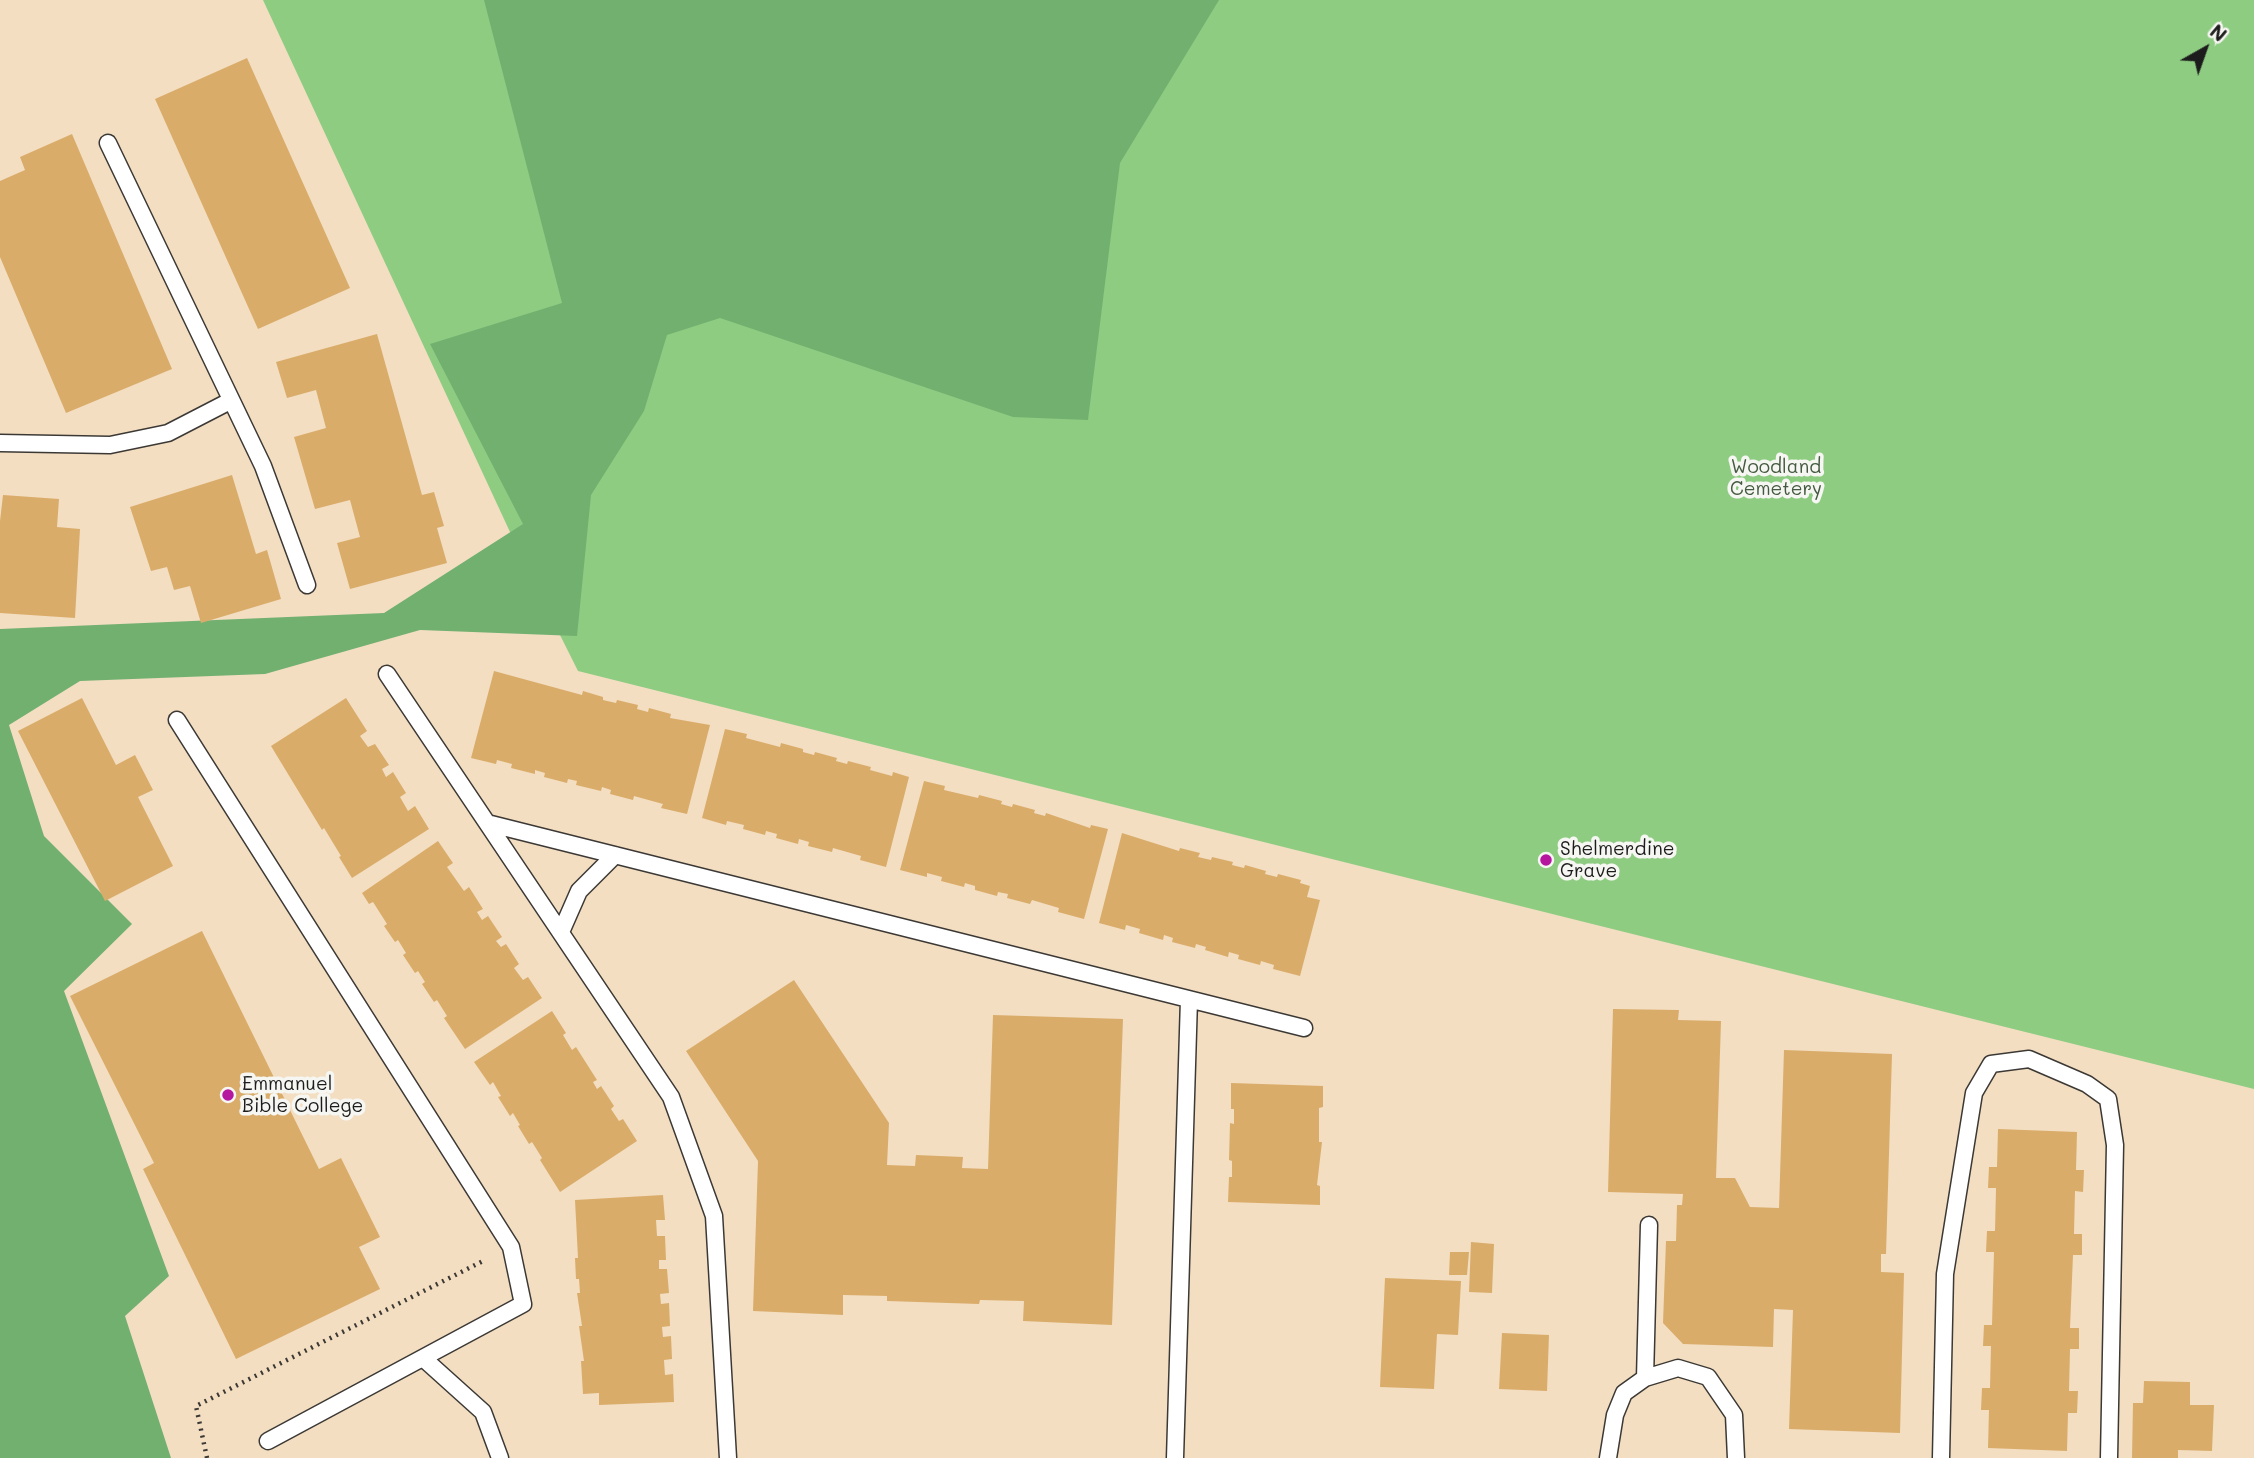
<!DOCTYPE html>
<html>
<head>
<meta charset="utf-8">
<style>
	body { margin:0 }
	#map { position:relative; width:2254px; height:1458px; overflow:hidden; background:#f3dec2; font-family:Mali,sans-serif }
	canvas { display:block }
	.north { position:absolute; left:2170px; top:14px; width:70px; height:70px; -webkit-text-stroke:5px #f6f6f2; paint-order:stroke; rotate:40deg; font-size:19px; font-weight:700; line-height:28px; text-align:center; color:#1c1c1c }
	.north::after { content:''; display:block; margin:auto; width:24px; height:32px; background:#1c1c1c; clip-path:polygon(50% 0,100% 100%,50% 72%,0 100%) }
</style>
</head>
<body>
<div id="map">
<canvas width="2254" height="1458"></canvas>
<div class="north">N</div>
</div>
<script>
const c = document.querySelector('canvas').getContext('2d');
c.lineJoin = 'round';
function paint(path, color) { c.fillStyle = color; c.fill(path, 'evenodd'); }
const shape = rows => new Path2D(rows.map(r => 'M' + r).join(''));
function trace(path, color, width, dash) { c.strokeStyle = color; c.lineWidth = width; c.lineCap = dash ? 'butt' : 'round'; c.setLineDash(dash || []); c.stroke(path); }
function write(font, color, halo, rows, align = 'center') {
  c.font = font + ' Mali,sans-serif'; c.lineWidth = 7; c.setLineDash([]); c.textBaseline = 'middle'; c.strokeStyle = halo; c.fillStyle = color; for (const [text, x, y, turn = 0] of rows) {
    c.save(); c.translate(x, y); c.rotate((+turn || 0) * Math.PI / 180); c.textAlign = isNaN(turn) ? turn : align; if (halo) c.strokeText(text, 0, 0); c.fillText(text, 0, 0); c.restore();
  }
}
paint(shape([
	[263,0,2254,0,2254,1089,578,671,530,575]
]), '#8ecc82');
paint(shape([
	[484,0,1219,0,1120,163,1088,420,1013,417,720,318,667,335,644,411,591,495,577,636,420,630,265,674,80,681,9,725,44,836,132,924,64,991,169,1276,125,1316,171,1458,0,1458,0,629,384,613,523,524,430,344,562,303]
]), '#72b070');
paint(shape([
	[247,58,350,288,258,329,155,99],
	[72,134,172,369,66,413,0,257,0,181,25,170,20,157],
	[377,334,422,495,434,492,444,526,437,528,447,563,350,589,337,543,360,537,350,500,315,509,294,437,326,428,316,390,287,398,276,362],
	[232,475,256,554,267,550,281,599,201,623,190,586,174,590,167,567,151,571,130,507],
	[3,495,59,499,57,527,80,529,75,618,0,613,0,521],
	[494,671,582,695,583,691,603,697,603,700,616,703,617,700,638,705,637,709,648,712,649,708,671,714,670,718,710,725,687,814,661,808,663,804,634,796,633,800,610,794,611,790,602,787,601,791,576,785,577,781,568,779,567,783,544,777,545,773,535,770,535,774,511,768,512,764,497,760,496,764,471,758],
	[82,698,116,765,135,755,153,790,138,797,173,866,105,901,18,731],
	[346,698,367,731,360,736,368,747,375,744,389,765,382,769,386,777,393,772,406,793,400,797,408,811,415,806,429,829,352,878,339,857,341,856,324,828,322,830,271,746],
	[725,729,747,734,746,738,780,747,781,743,803,749,803,752,814,755,815,752,837,758,836,761,847,764,848,761,871,767,870,770,892,776,893,772,909,777,886,867,860,860,861,856,833,848,832,852,808,846,809,842,799,839,798,844,776,838,777,834,766,831,765,835,743,829,744,825,727,821,726,825,702,818],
	[924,781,945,786,944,790,978,798,979,795,1002,801,1001,804,1012,807,1013,804,1035,810,1034,813,1045,816,1046,813,1090,828,1091,825,1108,829,1084,919,1058,912,1059,908,1032,900,1030,904,1007,898,1008,894,998,892,997,896,975,890,975,886,965,883,964,887,941,881,942,877,927,873,927,877,900,870],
	[1122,833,1179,851,1180,848,1200,853,1198,857,1211,860,1212,857,1233,862,1232,865,1244,868,1245,865,1266,871,1265,874,1277,877,1278,874,1301,880,1300,883,1310,886,1307,897,1320,900,1300,976,1273,969,1274,965,1261,961,1260,965,1238,959,1239,955,1229,952,1228,957,1205,950,1206,947,1196,944,1195,948,1172,942,1173,938,1164,935,1163,940,1139,933,1140,929,1126,925,1125,930,1099,923],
	[438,841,453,863,447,867,464,891,469,887,483,909,477,912,482,920,488,916,502,937,496,941,501,947,506,944,519,964,514,968,523,980,528,977,542,998,465,1049,444,1018,447,1016,437,1000,434,1002,422,984,425,982,418,971,415,973,403,955,406,953,398,940,395,942,384,926,387,924,373,902,369,904,362,893],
	[202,931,319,1169,341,1158,380,1237,359,1247,380,1289,236,1359,143,1169,154,1163,70,996],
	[794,980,889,1123,887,1165,915,1166,916,1155,963,1157,962,1168,988,1169,993,1015,1123,1019,1112,1325,1023,1321,1024,1301,980,1300,979,1304,887,1301,887,1296,843,1295,843,1315,753,1311,758,1161,686,1051],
	[1613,1009,1679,1010,1678,1020,1721,1021,1716,1178,1735,1178,1750,1207,1779,1208,1784,1050,1892,1054,1886,1254,1881,1254,1881,1272,1904,1273,1900,1433,1789,1429,1793,1310,1774,1309,1773,1347,1683,1344,1663,1323,1666,1241,1676,1241,1677,1205,1682,1205,1683,1194,1608,1192],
	[552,1011,566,1033,563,1035,572,1050,576,1047,597,1080,593,1082,597,1089,601,1086,614,1106,611,1109,619,1121,623,1119,637,1141,560,1192,540,1160,542,1158,532,1142,529,1144,518,1126,520,1125,513,1113,510,1116,498,1097,501,1096,493,1082,490,1085,474,1062],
	[1231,1083,1323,1086,1323,1107,1319,1108,1319,1142,1322,1142,1317,1185,1320,1186,1320,1205,1228,1202,1229,1177,1232,1177,1232,1161,1229,1160,1230,1123,1234,1124,1234,1109,1231,1109],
	[1998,1129,2077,1132,2076,1170,2084,1170,2083,1192,2075,1191,2074,1234,2082,1234,2082,1255,2073,1255,2070,1328,2079,1328,2079,1349,2070,1349,2069,1391,2078,1391,2077,1413,2068,1413,2067,1451,1988,1448,1989,1410,1981,1410,1982,1388,1990,1388,1991,1346,1983,1346,1984,1325,1992,1325,1994,1252,1986,1252,1987,1231,1995,1231,1996,1188,1988,1188,1989,1167,1997,1167],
	[663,1195,665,1220,656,1220,657,1236,665,1236,666,1260,659,1260,659,1269,667,1269,669,1293,660,1294,661,1304,669,1303,670,1326,662,1327,663,1337,671,1336,672,1359,664,1360,665,1375,673,1374,674,1402,599,1405,599,1393,583,1394,581,1361,584,1361,579,1326,582,1326,577,1293,580,1293,579,1279,576,1279,575,1258,578,1258,575,1200],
	[1471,1242,1494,1244,1492,1293,1469,1292],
	[1450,1252,1469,1252,1467,1275,1449,1275],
	[1385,1278,1461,1281,1458,1335,1437,1334,1434,1389,1380,1387],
	[1502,1333,1549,1335,1547,1391,1499,1389],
	[2144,1381,2190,1382,2190,1405,2214,1405,2212,1451,2178,1450,2178,1458,2132,1458,2133,1403,2143,1403]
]), '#daac6a');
const service = shape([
	[108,143,263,466,307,585],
	[0,443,110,445,168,433,230,401],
	[387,674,671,1097,714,1216,728,1458],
	[177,720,511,1247,523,1304,268,1441],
	[487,823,1304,1028],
	[561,932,579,891,615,855],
	[1649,1225,1645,1378,1678,1368,1708,1377,1734,1415,1736,1458],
	[423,1358,483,1412,500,1458],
	[1175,1458,1189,999],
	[1608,1458,1615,1415,1624,1393,1645,1378],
	[1941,1458,1945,1274,1974,1093,1991,1064,2029,1059,2087,1084,2108,1099,2115,1145,2109,1458]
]);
trace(service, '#3c3935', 19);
trace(shape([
	[207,1458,196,1406,485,1260]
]), '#3c3935', 4.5, [2, 5]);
trace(service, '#fff', 16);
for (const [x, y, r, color] of [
	[1546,860,7,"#b5179e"],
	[228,1095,7,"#b5179e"]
]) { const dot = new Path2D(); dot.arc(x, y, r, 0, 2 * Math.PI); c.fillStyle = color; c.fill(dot); trace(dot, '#f6f6f2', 2.5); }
write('19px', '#445a40', '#f6f6f2', [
	["Woodland",1776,467],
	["Cemetery",1776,489]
]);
write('19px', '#1c1c1c', '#f6f6f2', [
	["Shelmerdine",1560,849],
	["Grave",1560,871],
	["Emmanuel",242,1084],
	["Bible College",242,1106]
], 'left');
</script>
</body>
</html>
